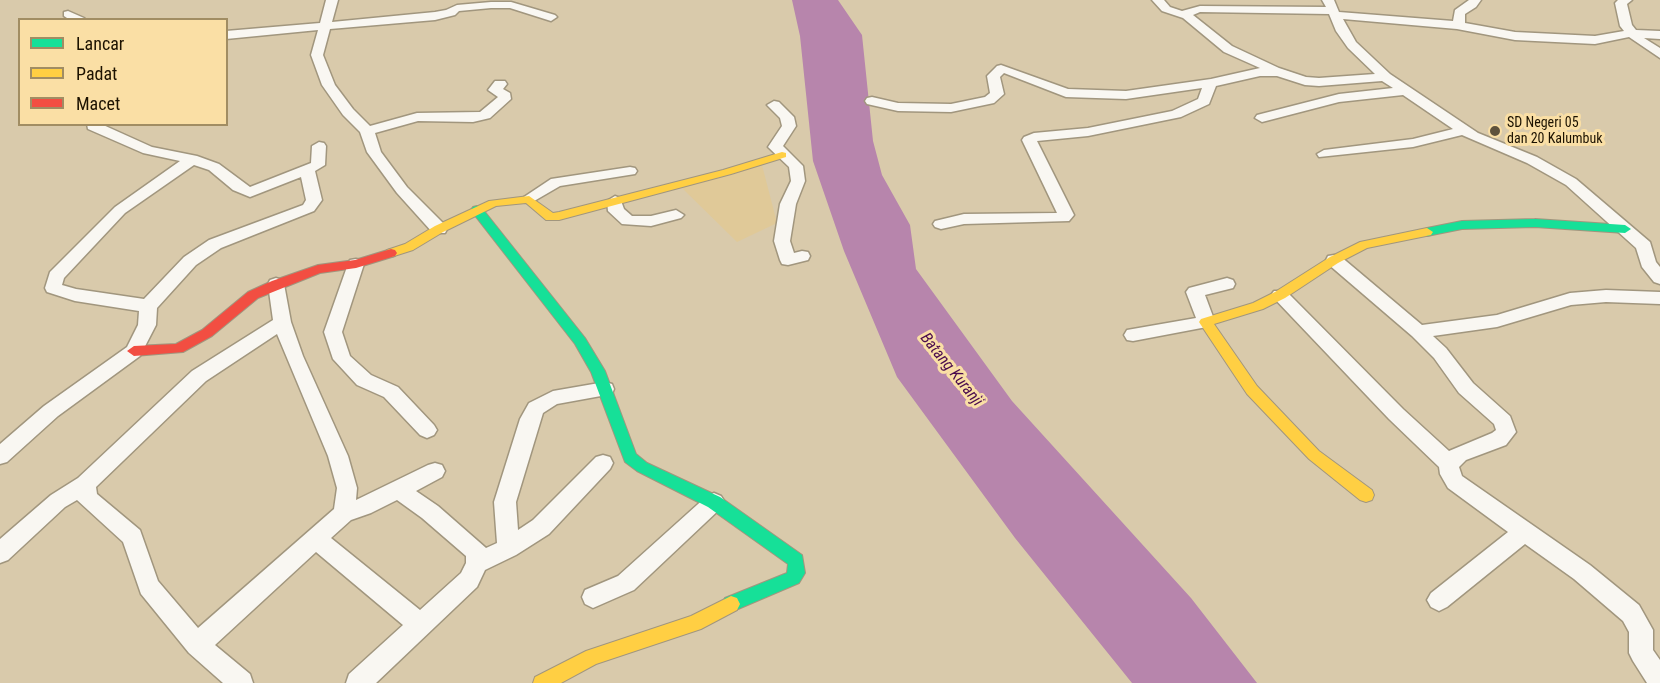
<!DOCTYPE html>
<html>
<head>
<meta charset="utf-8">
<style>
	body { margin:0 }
	#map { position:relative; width:1660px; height:683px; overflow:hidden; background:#d9caab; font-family:"Roboto Condensed",sans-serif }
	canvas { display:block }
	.legend { position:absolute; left:18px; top:18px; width:210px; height:108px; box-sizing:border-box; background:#fadfa5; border:2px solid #a18d63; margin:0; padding:8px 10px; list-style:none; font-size:18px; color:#1c1200 }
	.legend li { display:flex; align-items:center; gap:12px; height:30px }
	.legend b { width:30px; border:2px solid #a18d63 }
</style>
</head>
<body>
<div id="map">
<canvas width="1660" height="683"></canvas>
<ul class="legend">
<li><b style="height:8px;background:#16e098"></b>Lancar</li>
<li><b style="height:8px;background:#ffcf43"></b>Padat</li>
<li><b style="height:8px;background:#f24e42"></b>Macet</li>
</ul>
</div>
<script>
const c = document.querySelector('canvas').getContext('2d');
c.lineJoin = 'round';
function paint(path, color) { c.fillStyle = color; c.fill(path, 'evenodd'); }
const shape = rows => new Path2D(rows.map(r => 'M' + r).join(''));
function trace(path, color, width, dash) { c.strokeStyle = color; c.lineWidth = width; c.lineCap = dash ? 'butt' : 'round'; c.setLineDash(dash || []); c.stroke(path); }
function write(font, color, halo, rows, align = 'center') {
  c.font = font + ' "Roboto Condensed",sans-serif'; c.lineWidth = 6; c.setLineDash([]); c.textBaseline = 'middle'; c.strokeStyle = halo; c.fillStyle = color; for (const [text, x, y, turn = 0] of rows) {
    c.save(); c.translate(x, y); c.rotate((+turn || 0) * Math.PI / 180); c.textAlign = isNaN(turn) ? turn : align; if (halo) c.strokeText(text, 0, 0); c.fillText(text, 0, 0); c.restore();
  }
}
paint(shape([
	[762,165,777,223,737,242,681,187]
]), '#e0c998');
paint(shape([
	[792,0,838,0,862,35,873,141,882,175,910,225,916,269,1012,401,1191,598,1257,683,1132,683,1015,538,897,377,844,251,813,161,800,36]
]), '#b785ac');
const street = shape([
	[326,0,338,0,332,22,435,12,446,10,457,5,491,2,511,2,555,15,557,17,551,21,510,8,491,8,459,11,455,15,435,20,330,29,323,55,335,85,353,109,370,126,417,113,480,112,498,97,488,90,495,81,505,81,507,84,503,89,510,93,511,99,490,118,473,122,418,121,375,133,381,152,407,187,445,225,447,229,445,233,433,233,397,193,367,152,360,132,343,115,322,85,311,55,318,30,226,39,226,31,320,23,326,0],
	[1152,0,1164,0,1170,7,1182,11,1200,6,1326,7,1322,0,1334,0,1339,12,1453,21,1455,10,1469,0,1481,0,1476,7,1465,14,1465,23,1515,32,1595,36,1624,31,1620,26,1615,3,1618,0,1632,0,1627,4,1632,25,1636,30,1660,31,1660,39,1644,38,1660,48,1660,58,1629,37,1595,44,1515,40,1457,29,1343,19,1356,42,1390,74,1478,133,1537,157,1576,179,1650,242,1656,262,1660,267,1660,284,1654,282,1642,267,1636,248,1566,185,1527,163,1462,135,1413,147,1319,157,1317,154,1324,150,1413,139,1453,129,1403,95,1339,102,1262,122,1255,118,1257,115,1339,94,1393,88,1382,81,1319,86,1305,85,1277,76,1260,76,1216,86,1209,104,1181,117,1088,136,1037,141,1074,215,1069,221,964,224,941,229,935,227,933,224,935,221,964,214,1057,213,1022,140,1024,137,1034,133,1088,128,1172,111,1198,99,1202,88,1126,99,1066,97,1004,73,1000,77,1004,94,994,103,951,112,898,111,867,104,865,101,867,98,872,97,898,103,951,104,985,97,990,93,987,76,997,66,1001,65,1068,89,1126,91,1211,79,1260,68,1224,52,1183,18,1162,11,1152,0],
	[1200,12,1329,14,1336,31,1348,48,1375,74,1319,78,1306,77,1279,68,1232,46,1193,15,1200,12],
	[68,11,84,18,86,20,70,20,64,16,64,12,68,11],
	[774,101,779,102,794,117,796,126,783,146,803,166,805,181,796,204,790,241,794,253,802,251,808,252,810,256,808,260,788,265,782,264,780,260,774,241,780,204,791,181,789,167,768,147,782,126,780,118,767,105,774,101],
	[87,124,101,124,152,147,197,156,219,164,250,187,311,163,312,146,319,142,324,143,326,146,325,165,315,171,322,200,314,211,221,248,196,265,157,308,156,325,140,356,58,416,7,462,0,464,0,444,44,406,127,347,138,325,139,311,75,301,47,292,45,288,50,272,115,207,180,161,143,153,88,129,87,124],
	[194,165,209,170,233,190,250,197,301,177,306,200,303,205,209,240,184,257,144,299,76,289,62,285,64,278,125,213,194,165],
	[630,167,635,168,637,171,635,174,560,186,529,204,521,199,551,179,630,167],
	[615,196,620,198,624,209,632,216,651,216,676,210,684,215,681,218,651,226,622,224,608,211,607,201,615,196],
	[1334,255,1340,256,1422,325,1497,315,1570,293,1606,290,1660,292,1660,304,1606,302,1571,305,1497,327,1433,336,1446,348,1473,383,1510,416,1516,432,1506,445,1466,460,1459,467,1462,476,1590,565,1639,605,1653,630,1653,650,1660,660,1660,683,1647,683,1633,661,1629,653,1629,632,1623,621,1574,579,1525,544,1447,607,1439,611,1431,607,1427,600,1431,593,1508,532,1448,488,1440,474,1439,467,1389,419,1271,295,1274,291,1286,291,1403,409,1449,451,1492,433,1496,430,1494,424,1459,393,1434,358,1412,336,1328,264,1326,260,1328,256,1334,255],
	[356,259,362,260,364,264,342,332,350,356,371,375,398,387,434,425,437,430,434,435,427,438,420,435,384,397,357,385,333,359,324,332,348,264,350,260,356,259],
	[276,278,282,280,284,284,291,322,303,356,348,456,357,488,356,500,428,465,435,463,442,465,445,471,442,477,416,491,438,506,486,548,497,543,494,502,520,419,529,403,553,391,605,382,612,384,614,389,612,394,557,404,543,413,516,502,518,530,533,520,596,457,603,455,610,457,613,463,610,469,549,534,516,555,485,570,477,587,376,683,346,683,349,674,403,625,316,552,215,645,250,674,253,683,223,683,189,653,141,594,123,542,77,500,65,507,8,560,0,563,0,539,51,495,78,478,192,371,273,320,268,284,270,280,276,278],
	[277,334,328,456,337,488,334,509,198,628,158,581,140,530,97,494,96,487,206,381,277,334],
	[397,500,422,518,466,556,466,563,461,573,420,610,331,538,351,520,371,513,397,500],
	[1227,278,1233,280,1235,284,1233,288,1205,295,1215,322,1212,326,1133,341,1127,340,1124,335,1127,330,1196,318,1186,292,1189,288,1227,278],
	[714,493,721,496,725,502,721,508,634,590,593,608,585,604,582,597,585,590,618,576,707,496,714,493]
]);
const fast = shape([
	[477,206,481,207,585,338,605,371,636,454,647,463,720,497,802,555,805,573,799,583,731,612,725,610,722,604,725,598,787,573,788,564,708,507,637,471,625,462,591,372,575,344,473,213,471,210,473,207,477,206],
	[1535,219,1625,225,1631,229,1625,233,1535,227,1462,229,1427,236,1421,232,1427,228,1462,221,1535,219]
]);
const slow = shape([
	[782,152,786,153,786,157,731,174,559,220,546,220,526,203,496,206,443,232,413,250,391,257,385,253,387,250,405,244,435,226,489,201,529,196,553,213,559,212,723,170,782,152],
	[1427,228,1433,232,1431,235,1367,248,1338,263,1285,298,1263,309,1214,324,1257,386,1319,451,1372,490,1374,495,1372,500,1366,502,1360,500,1309,459,1247,394,1199,322,1201,319,1253,303,1275,292,1330,257,1360,242,1427,228],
	[731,596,737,598,740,604,737,610,701,629,596,664,561,683,533,683,535,677,586,651,691,616,731,596]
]);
const jam = shape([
	[391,249,395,250,397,253,395,256,356,268,320,273,258,298,212,336,183,352,134,356,127,351,134,346,176,344,202,330,248,292,272,281,318,265,355,260,391,249]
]);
trace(street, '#a1967e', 3);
trace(fast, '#a1967e', 2);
trace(slow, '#a1967e', 2);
trace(jam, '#a1967e', 2);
paint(street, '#f9f7f2');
paint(fast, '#16e098');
paint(slow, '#ffcf43');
paint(jam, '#f24e42');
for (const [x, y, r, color] of [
	[1495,131,6,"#5e523c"]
]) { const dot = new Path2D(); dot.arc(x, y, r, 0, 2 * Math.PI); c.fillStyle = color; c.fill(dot); trace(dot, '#fadfa5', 2); }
write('14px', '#1c1200', '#fadfa5', [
	["SD Negeri 05",1507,123],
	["dan 20 Kalumbuk",1507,139]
], 'left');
write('italic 16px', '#490b4d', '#fadfa5', [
	["Batang Kuranji",951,370,51]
]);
</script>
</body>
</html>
